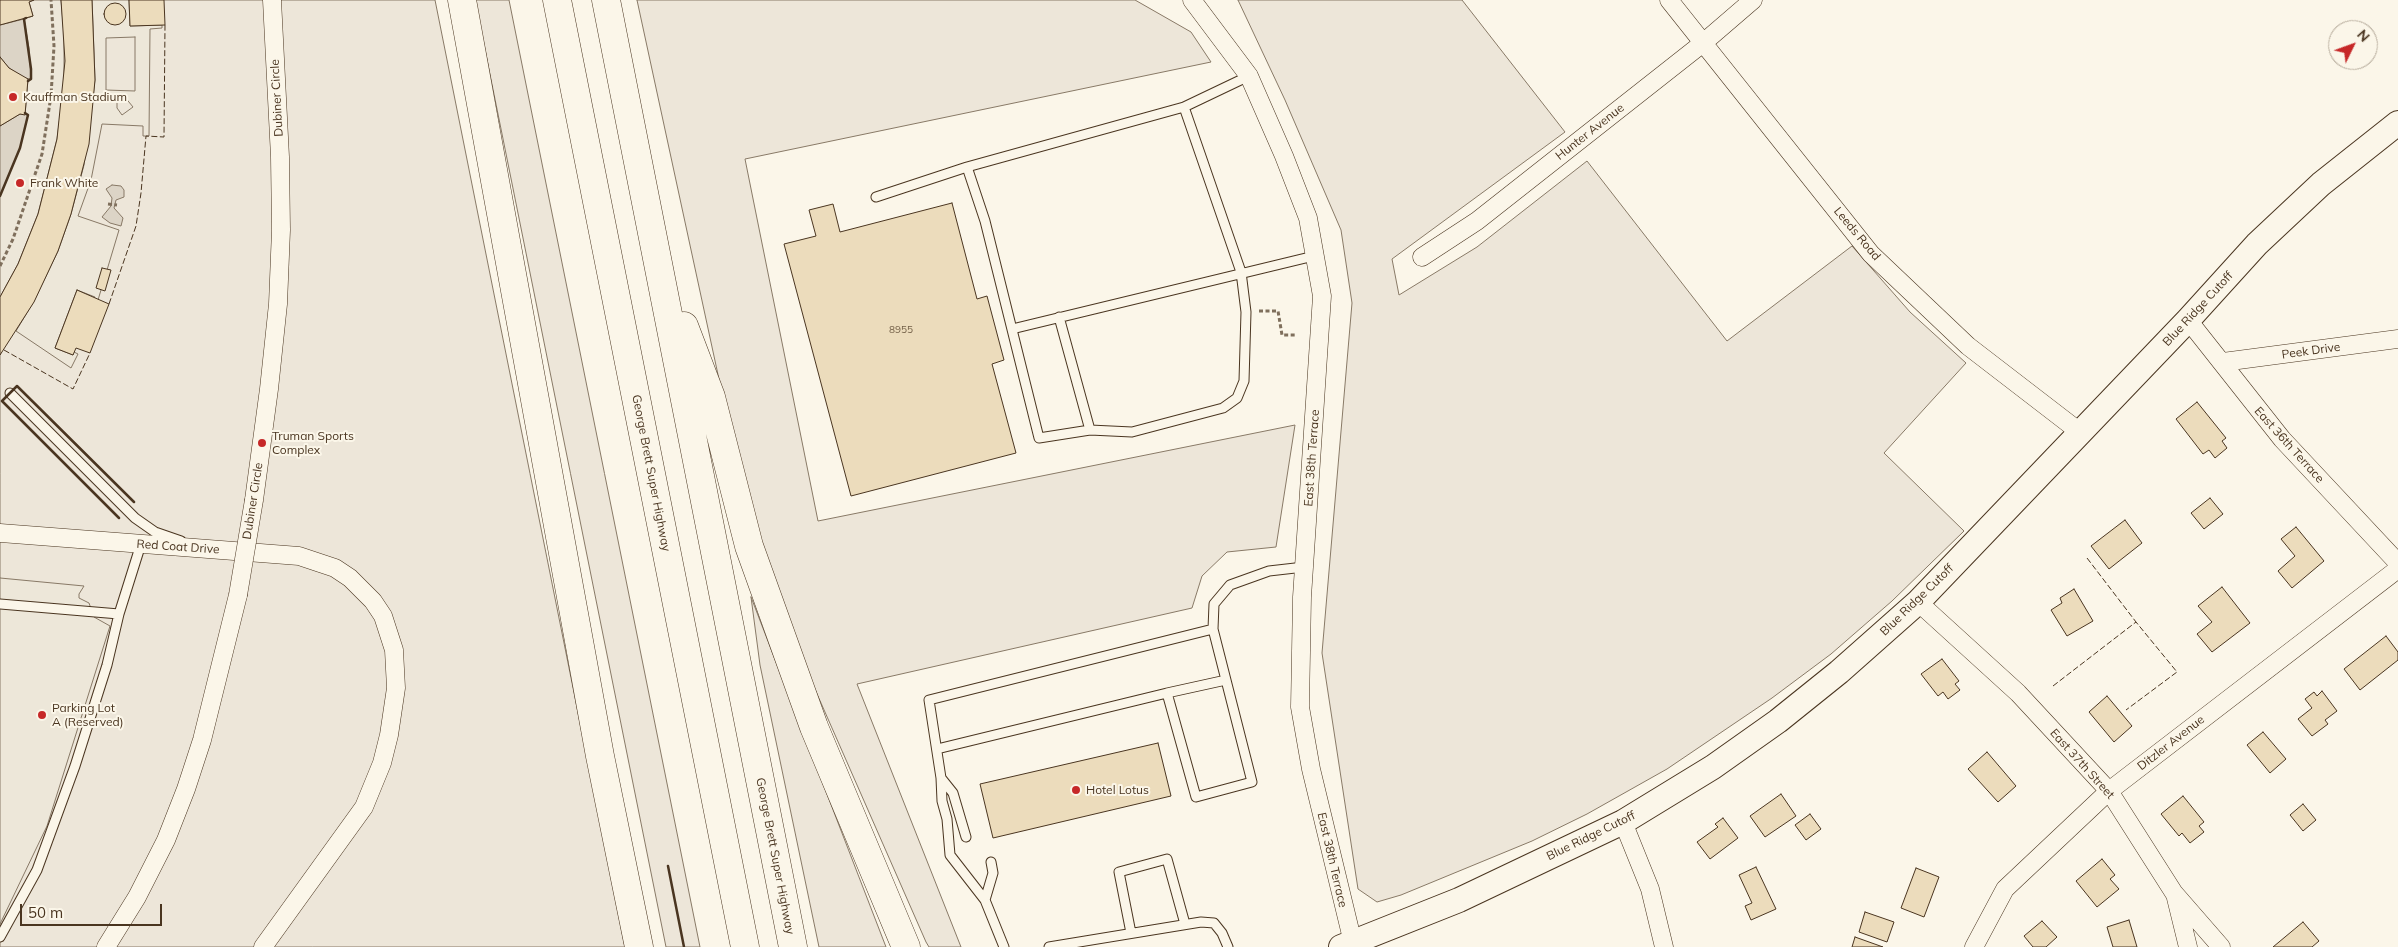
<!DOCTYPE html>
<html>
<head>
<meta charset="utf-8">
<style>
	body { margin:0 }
	#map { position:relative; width:2398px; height:947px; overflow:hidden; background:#fbf6e9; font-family:Mulish,sans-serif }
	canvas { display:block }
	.north { position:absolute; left:2328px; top:20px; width:50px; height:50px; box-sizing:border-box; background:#fbf6e9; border:1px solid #b4a999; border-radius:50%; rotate:48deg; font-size:14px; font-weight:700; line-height:20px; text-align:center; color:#4a3520 }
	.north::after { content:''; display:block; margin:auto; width:18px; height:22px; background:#c62828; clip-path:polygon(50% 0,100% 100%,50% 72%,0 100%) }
	.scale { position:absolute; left:20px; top:904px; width:142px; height:22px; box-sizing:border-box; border:2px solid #4a3520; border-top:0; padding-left:6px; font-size:15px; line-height:18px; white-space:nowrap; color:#4a3520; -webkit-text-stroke:4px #fbf6e9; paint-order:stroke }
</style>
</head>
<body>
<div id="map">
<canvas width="2398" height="947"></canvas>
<div class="north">N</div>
<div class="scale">50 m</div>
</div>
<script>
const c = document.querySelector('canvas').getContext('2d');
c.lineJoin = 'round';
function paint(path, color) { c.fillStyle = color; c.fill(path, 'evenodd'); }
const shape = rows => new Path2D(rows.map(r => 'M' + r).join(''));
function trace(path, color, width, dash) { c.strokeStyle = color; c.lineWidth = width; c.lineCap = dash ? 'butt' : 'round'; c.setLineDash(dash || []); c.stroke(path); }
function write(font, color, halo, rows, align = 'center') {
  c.font = font + ' Mulish,sans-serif'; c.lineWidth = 4; c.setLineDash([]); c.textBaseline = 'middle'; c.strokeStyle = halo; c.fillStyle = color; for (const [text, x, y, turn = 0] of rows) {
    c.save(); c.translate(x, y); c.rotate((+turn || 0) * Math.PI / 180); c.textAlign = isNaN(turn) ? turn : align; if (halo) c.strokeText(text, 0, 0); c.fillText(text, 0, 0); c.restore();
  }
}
const green = shape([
	[0,0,435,0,625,947,0,947,0,0],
	[475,0,509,0,700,947,666,947,475,0],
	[637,0,1135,0,1191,32,1211,62,745,159,818,521,1295,425,1276,547,1227,552,1202,576,1192,608,857,684,961,947,929,947,926,942,774,596,733,444,637,0],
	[1238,0,1462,0,1565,132,1392,259,1399,295,1477,247,1587,161,1727,341,1852,246,1910,312,1966,363,1884,453,1964,531,1892,601,1831,654,1772,698,1667,769,1587,814,1532,841,1401,895,1377,902,1358,889,1322,653,1352,303,1341,230,1285,100,1238,0],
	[751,597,774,657,886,947,819,947,760,665,751,597]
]);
paint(green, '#ede6d9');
trace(green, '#887966', 1);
const parking = shape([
	[34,0,61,0,64,34,64,87,57,139,38,214,18,264,0,297,0,196,20,148,28,115,25,115,28,79,31,79,24,19,33,16,29,2,34,0],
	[92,0,129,0,130,26,162,25,162,28,150,29,149,136,143,136,143,126,102,124,91,180,78,216,119,230,98,300,94,299,95,297,77,290,55,348,73,355,74,352,78,354,71,368,16,331,34,301,58,251,71,214,84,165,95,80,92,0],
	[135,37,135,91,106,90,106,38,135,37],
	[124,96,133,107,122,115,117,108,117,102,124,96],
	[0,578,84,586,79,594,79,598,89,603,94,617,110,626,47,826,0,924,0,578]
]);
paint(parking, '#ede7d9');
trace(parking, '#887966', 1);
const water = shape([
	[24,19,29,48,31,79,24,78,9,68,0,57,0,25,24,19],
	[20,114,28,115,20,148,0,196,0,126,20,114],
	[112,185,121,186,124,190,124,197,116,200,114,208,123,218,121,226,110,223,102,217,111,206,112,198,106,189,112,185]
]);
paint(water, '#dcd4c6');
trace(water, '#887966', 1);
const building = shape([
	[0,0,34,0,29,2,33,16,0,25,0,0],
	[61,0,92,0,95,80,89,144,71,214,58,251,34,302,0,355,0,297,18,264,38,214,57,139,65,61,61,0],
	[129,0,164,0,165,25,130,26,129,0],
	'104 14a11 11 0 1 1 22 0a11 11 0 1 1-22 0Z',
	[0,57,9,68,28,79,25,115,20,114,0,126,0,57],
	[952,203,977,299,987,296,1004,360,992,364,1016,453,851,496,784,244,816,236,809,210,833,204,840,232,952,203],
	[102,268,111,270,105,291,96,288,102,268],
	[77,290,109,304,90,353,76,348,73,355,55,348,77,290],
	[2197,402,2226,438,2222,441,2227,448,2215,458,2209,450,2203,454,2176,419,2197,402],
	[2210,498,2223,514,2204,529,2191,513,2210,498],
	[2125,520,2142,543,2109,569,2091,546,2125,520],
	[2296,527,2324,561,2292,588,2278,571,2295,556,2281,539,2296,527],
	[2222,587,2250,623,2212,652,2197,634,2212,622,2198,606,2222,587],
	[2074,589,2093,621,2067,636,2051,610,2062,603,2060,598,2074,589],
	[2386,636,2398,652,2398,660,2360,690,2344,669,2386,636],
	[1942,659,1959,681,1955,684,1960,690,1948,699,1943,692,1938,696,1921,674,1942,659],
	[2322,691,2337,711,2325,720,2328,724,2312,736,2298,719,2312,708,2305,699,2314,692,2317,696,2322,691],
	[2107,696,2132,726,2114,742,2089,712,2107,696],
	[2263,732,2286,759,2270,773,2247,745,2263,732],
	[1158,743,1171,796,993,838,980,784,1158,743],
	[1987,752,2016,786,1998,802,1968,769,1987,752],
	[1781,794,1796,816,1765,837,1750,816,1781,794],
	[2183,796,2204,822,2199,826,2204,832,2190,843,2182,833,2179,836,2161,814,2183,796],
	[2303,804,2316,820,2303,831,2290,815,2303,804],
	[1810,814,1821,829,1806,840,1795,825,1810,814],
	[1723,818,1738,838,1710,859,1697,842,1718,827,1715,824,1723,818],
	[2102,859,2115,875,2110,879,2119,889,2097,907,2076,881,2102,859],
	[1756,867,1776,909,1751,920,1745,906,1752,903,1739,875,1756,867],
	[1916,868,1939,877,1924,917,1901,908,1916,868],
	[1865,912,1894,922,1887,942,1859,932,1865,912],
	[2129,920,2137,947,2113,947,2107,927,2129,920],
	[2042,921,2057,937,2046,947,2033,947,2024,936,2042,921],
	[2303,922,2319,941,2312,947,2273,947,2303,922],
	[1855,937,1883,947,1852,947,1855,937]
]);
paint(building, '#ecdcbc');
trace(building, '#4a3520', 1);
const service = shape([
	[1184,107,1241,272,1246,312,1244,381,1237,398,1223,408,1132,432,1090,430,1039,438,985,221,967,167,1184,107,1249,76],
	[876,197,967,167],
	[1059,317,1090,430],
	[1012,329,1314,256],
	[10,393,135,518,155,532,181,541],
	[0,604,119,614,107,665,75,766,37,870,0,937],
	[119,614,141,544],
	[1213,629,1214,604,1230,585,1269,571,1304,567],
	[1167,693,1226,680],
	[937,749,1167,693,1196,797,1252,782,1213,629,929,700,941,778],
	[966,837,953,793,941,778,942,801,947,819,950,855,985,900,993,873,991,862],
	[985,900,1004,947],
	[1131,933,1119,872,1167,859,1185,924],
	[1049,947,1201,922,1214,923,1222,933,1228,947]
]);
const minor = shape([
	[1192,0,1249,76,1284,156,1308,218,1322,296,1302,597,1300,707,1311,769,1354,947],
	[1669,0,1871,254,1968,346,2081,433],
	[1422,257,1477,221,1703,43,1753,0],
	[2188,320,2282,439,2398,563],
	[2223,362,2398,339],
	[254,500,269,389,278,304,281,230,280,157,272,0],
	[0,533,299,556,335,568,350,578,373,601,383,616,394,650,396,688,389,735,382,763,364,807,263,947],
	[1918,602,2018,693,2109,791,2174,893,2221,947],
	[1623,822,1650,889,1664,947],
	[2176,898,2188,947],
	[106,947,137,897,166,840,186,789,202,740,238,595],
	[1974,947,2005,889,2109,791,2398,569]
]);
const secondary = shape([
	[1341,947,1459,900,1623,822,1713,767,1778,721,1839,672,1918,602,2188,320,2257,244,2321,184,2398,123]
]);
const motorway = shape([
	[462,0,600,756,639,947],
	[557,0,745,947],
	[606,0,793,947],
	[684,326,711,397,749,546,814,727,906,947]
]);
trace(service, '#4a3520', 11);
trace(minor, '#4a3520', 19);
trace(secondary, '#4a3520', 26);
trace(motorway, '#4a3520', 29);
trace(shape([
	[108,204,117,205],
	[0,266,13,239,42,154,51,96,54,46,51,0],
	[1259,311,1278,311,1282,335,1297,335]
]), '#7f6f5c', 3, [4, 2.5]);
trace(service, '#fbf6e9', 9);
trace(minor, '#fbf6e9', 18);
trace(secondary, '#fbf6e9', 24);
trace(motorway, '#fbf6e9', 28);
const minorBridge = shape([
	[238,595,254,500]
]);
trace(minorBridge, '#4a3520', 19, []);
trace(minorBridge, '#fbf6e9', 18);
trace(shape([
	[109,304,136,226,141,193,146,136,164,137,165,25],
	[4,350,73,389,90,353],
	[2087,558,2136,622],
	[2053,686,2136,622,2177,672,2126,710]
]), '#4a3520', 1, [6, 2.5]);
trace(shape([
	[26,18,24,19,31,69,31,79,28,81],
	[0,196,20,148,28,115,25,113],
	[119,518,2,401,17,386,134,502],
	[668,866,684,947]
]), '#4a3520', 2.5);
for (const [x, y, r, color] of [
	[13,97,5,"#c62828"],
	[20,183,5,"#c62828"],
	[262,443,5,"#c62828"],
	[42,715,5,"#c62828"],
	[1076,790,5,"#c62828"]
]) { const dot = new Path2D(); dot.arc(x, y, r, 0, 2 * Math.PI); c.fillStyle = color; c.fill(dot); trace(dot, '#fbf6e9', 2); }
write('10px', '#725f47', null, [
	["8955",901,330]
]);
write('12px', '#4a3520', '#fbf6e9', [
	["Kauffman Stadium",23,97],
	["Frank White",30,183],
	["Truman Sports",272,436],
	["Complex",272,450],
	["Parking Lot",52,708],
	["A (Reserved)",52,722],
	["Hotel Lotus",1086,790]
], 'left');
write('12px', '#4a3520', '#fbf6e9', [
	["Dubiner Circle",277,98,-93],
	["Hunter Avenue",1590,132,-38],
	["Leeds Road",1857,234,50],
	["Blue Ridge Cutoff",2198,309,-47],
	["Peek Drive",2311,351,-8],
	["East 36th Terrace",2289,445,48],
	["East 38th Terrace",1312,458,-86],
	["George Brett Super Highway",651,473,79],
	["Dubiner Circle",253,501,-81],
	["Red Coat Drive",178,547,4],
	["Blue Ridge Cutoff",1917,600,-44],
	["Ditzler Avenue",2171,743,-38],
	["East 37th Street",2082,764,48],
	["Blue Ridge Cutoff",1591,836,-26],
	["George Brett Super Highway",775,856,79],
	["East 38th Terrace",1332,860,77]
]);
</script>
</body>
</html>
